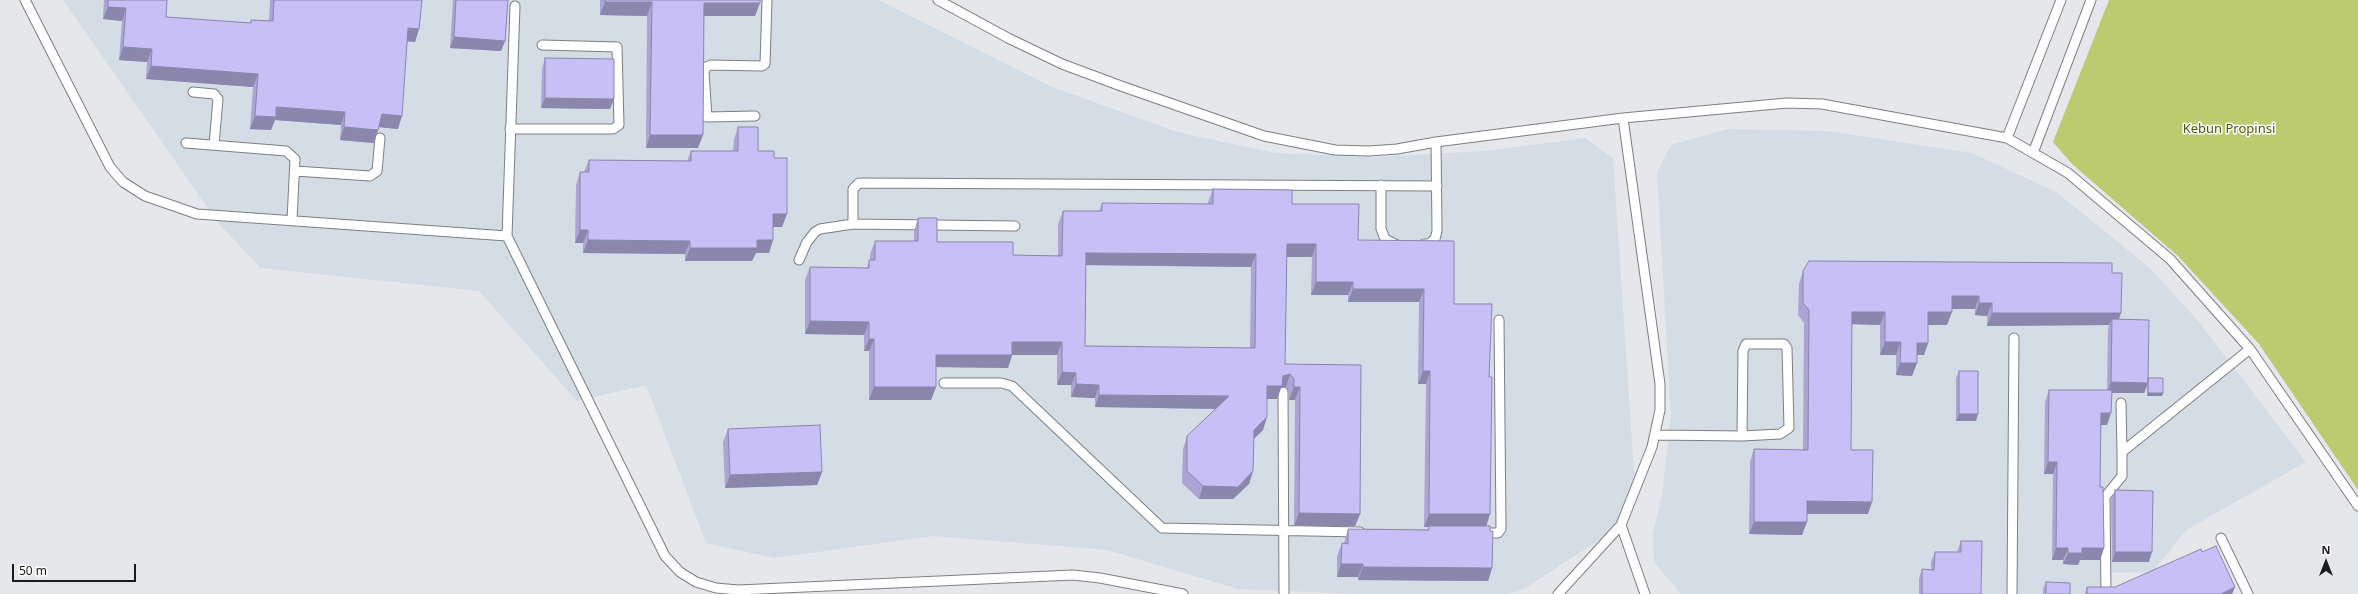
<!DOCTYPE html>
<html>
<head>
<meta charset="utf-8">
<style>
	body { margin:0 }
	#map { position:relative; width:2358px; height:594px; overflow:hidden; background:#e5e7eb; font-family:"Noto Sans",sans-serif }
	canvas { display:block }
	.north { position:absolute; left:2306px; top:542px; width:40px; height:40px; -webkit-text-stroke:3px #fff; paint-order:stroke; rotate:0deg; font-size:11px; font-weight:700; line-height:16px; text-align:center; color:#191a1b }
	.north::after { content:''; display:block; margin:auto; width:14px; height:18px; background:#191a1b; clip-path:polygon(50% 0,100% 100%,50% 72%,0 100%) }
	.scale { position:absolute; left:12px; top:564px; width:124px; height:18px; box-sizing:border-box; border:2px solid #191a1b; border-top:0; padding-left:5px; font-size:12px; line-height:14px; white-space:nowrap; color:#191a1b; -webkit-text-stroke:3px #fff; paint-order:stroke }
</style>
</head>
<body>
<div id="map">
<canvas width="2358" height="594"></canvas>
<div class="north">N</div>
<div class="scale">50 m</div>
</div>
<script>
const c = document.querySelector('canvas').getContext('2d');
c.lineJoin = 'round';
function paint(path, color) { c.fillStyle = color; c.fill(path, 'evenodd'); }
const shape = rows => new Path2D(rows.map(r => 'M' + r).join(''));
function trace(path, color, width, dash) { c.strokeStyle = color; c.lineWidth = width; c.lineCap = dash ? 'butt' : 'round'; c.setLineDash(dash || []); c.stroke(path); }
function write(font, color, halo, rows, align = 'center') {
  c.font = font + ' "Noto Sans",sans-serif'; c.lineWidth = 3; c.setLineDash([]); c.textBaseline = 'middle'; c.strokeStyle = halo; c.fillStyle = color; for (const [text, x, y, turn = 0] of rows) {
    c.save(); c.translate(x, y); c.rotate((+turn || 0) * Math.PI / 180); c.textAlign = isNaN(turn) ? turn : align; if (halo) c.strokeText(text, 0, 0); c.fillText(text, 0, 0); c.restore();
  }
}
paint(shape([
	[63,0,879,0,1052,87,1180,133,1276,153,1375,157,1485,151,1585,138,1613,158,1635,488,1615,530,1522,590,1509,594,1357,594,1238,589,1107,550,933,536,774,558,706,543,646,385,577,401,479,291,261,268,219,224],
	[1728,129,1827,131,1972,153,2056,192,2150,268,2199,322,2306,462,2186,530,2153,572,2107,573,2107,594,1681,594,1654,562,1653,534,1662,495,1671,416,1657,173,1671,145]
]), '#d4dce5');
paint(shape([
	[2109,0,2358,0,2358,490,2259,344,2178,256,2072,164,2053,142]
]), '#bdcb70');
const lane = shape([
	[25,0,110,167,123,182,145,196,197,214,507,236,665,556,680,572,696,582,716,588,738,590,1073,575,1100,578,1183,594],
	[938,0,1008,38,1062,64,1121,86,1264,136,1335,150,1369,151,1397,149,1436,142,1623,118,1787,103,1822,104,2007,138,2068,173,2170,259,2250,349,2358,506],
	[193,92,214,94,218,99,214,145],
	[755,116,707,117,704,72,706,67,711,65,762,66,765,64,767,0],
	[510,129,613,129,619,125,617,47,542,45],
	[2007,138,2061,0],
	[186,143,286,151,295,159,292,220],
	[2033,153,2091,0],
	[295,171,370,176,377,171,380,138],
	[1381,185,1381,229,1385,239,1397,245],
	[853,224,1015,226],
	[507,236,515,6],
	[1424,244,1429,244,1435,239,1437,231,1436,142],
	[799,260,807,242,815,232,820,229,853,224,853,189,859,183,1437,186],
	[944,383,1001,383,1012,386,1162,528,1360,532],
	[1283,392,1284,594],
	[2121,403,2122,452],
	[1655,435,1742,436,1780,434,1789,428,1787,348,1784,344,1746,344,1743,351,1742,436],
	[1621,525,1645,594],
	[1480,533,1498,533,1501,529,1499,320],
	[2221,538,2248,594],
	[1558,594,1621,525,1652,447,1660,410,1660,384,1623,118],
	[2012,594,2014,338],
	[2106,594,2105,497,2122,476,2122,452,2250,349]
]);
trace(lane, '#7c7f82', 11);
trace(lane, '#fff', 9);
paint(shape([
	[104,0,167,0,166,17,250,23,251,20,269,21,270,0,422,0,419,29,415,42,407,41,398,129,379,127,374,143,340,140,341,125,275,120,271,130,250,129,253,87,146,79,147,62,119,60,122,21,103,19],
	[453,0,508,0,505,41,501,51,450,48],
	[600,0,760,0,755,16,704,16,698,148,646,148,647,16,600,15],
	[545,58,610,109,541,108,542,69],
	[738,127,758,151,774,158,782,227,773,227,769,253,756,253,752,261,685,261,685,254,583,253,583,243,575,243,576,185,580,172,584,172,589,160,687,161,691,151,733,151,734,140],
	[1213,189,1292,204,1358,240,1454,304,1489,377,1486,526,1492,568,1488,581,1358,580,1358,577,1337,577,1337,556,1342,543,1344,543,1348,529,1427,530,1429,527,1424,527,1426,384,1418,384,1419,302,1348,302,1348,295,1311,295,1312,257,1287,257,1285,364,1361,365,1360,514,1355,526,1294,526,1295,400,1289,400,1289,392,1286,387,1281,388,1277,399,1267,399,1263,430,1254,439,1253,471,1249,484,1233,499,1199,499,1182,483,1183,449,1187,436,1216,409,1095,407,1095,398,1071,397,1071,385,1057,385,1057,355,1012,355,1008,368,936,367,936,387,931,400,869,400,869,351,864,351,864,335,805,334,805,280,810,267,867,268,869,260,870,260,870,254,875,241,914,241,914,231,918,218,937,242,1013,255,1058,256,1058,224,1063,211,1099,211,1102,203,1208,204,1208,202],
	[1086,265,1251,267,1250,348,1085,346],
	[1803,271,2112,273,2119,319,2148,378,2163,393,2162,396,2147,396,2147,386,2144,393,2112,393,2111,413,2107,425,2101,425,2100,487,2104,548,2100,560,2080,560,2078,565,2063,564,2063,560,2052,560,2053,474,2044,474,2045,402,2049,390,2107,390,2108,330,2109,325,1987,326,1987,316,1975,315,1975,309,1952,309,1947,325,1928,325,1928,343,1924,355,1917,355,1912,376,1896,375,1896,355,1880,355,1880,325,1852,324,1851,450,1868,514,1807,514,1802,535,1749,534,1750,462,1754,449,1803,450,1804,323,1798,315,1799,284],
	[1959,371,1976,421,1956,421,1956,378],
	[728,429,822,472,817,485,725,488,723,442],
	[2115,490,2149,562,2112,562,2111,500],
	[1961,541,1981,594,1919,594,1919,579,1922,569,1931,570,1931,562,1935,552,1957,552],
	[2202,552,2235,587,2232,594,2085,594,2087,587,2115,587],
	[2046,582,2070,594,2043,594,2043,589]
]), '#aba4d4');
paint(shape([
	[605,2,652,2,647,16,600,15],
	[704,3,760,3,755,16,699,16],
	[108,7,126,8,122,21,103,19],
	[408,28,419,29,415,42,404,41],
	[454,37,505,41,501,51,450,48],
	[123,47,152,49,147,62,119,60],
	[151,66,258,74,253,87,146,79],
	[545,98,614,99,610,109,541,108],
	[276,107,345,112,341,125,275,120,271,130,250,129,255,116],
	[382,114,402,116,398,129,377,127],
	[344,127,378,130,374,143,340,140],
	[650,135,703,135,698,148,646,148],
	[773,214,787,214,782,227,769,227],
	[580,230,588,230,583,243,575,243],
	[588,240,690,241,685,254,583,253],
	[757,240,773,240,769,253,756,253,752,261,685,261,690,248],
	[1287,244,1316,244,1312,257,1282,257],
	[1086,253,1256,254,1251,267,1081,265],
	[1316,282,1353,282,1348,295,1311,295],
	[1353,289,1424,289,1419,302,1348,302],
	[1952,296,1979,296,1975,309,1947,309],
	[1979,303,1992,303,1987,316,1975,315],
	[1852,312,1885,312,1880,325,1847,324],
	[1928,312,1952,312,1947,325,1924,325],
	[1992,313,2121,313,2117,325,2112,319,2109,325,1987,326],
	[810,321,869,322,864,335,805,334],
	[869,339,874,339,869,351,864,351],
	[1012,342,1062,342,1057,355,1008,355],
	[1885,342,1901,342,1896,355,1880,355],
	[1917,343,1928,343,1924,355,1913,355],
	[936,355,1012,355,1008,368,931,367],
	[1900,363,1917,363,1912,376,1896,375],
	[1423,371,1430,371,1426,384,1418,384],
	[1062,372,1076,373,1071,385,1057,385],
	[1290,374,1286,387,1281,388,1277,399,1263,399,1267,386,1283,376],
	[2111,382,2148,383,2144,393,2107,393],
	[1076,384,1099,385,1095,398,1071,397],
	[874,387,936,387,931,400,869,400],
	[1294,387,1300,387,1295,400,1289,400],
	[2148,393,2163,393,2162,396,2147,396],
	[1099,395,1229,396,1224,409,1095,407],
	[2101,413,2111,413,2107,425,2097,425],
	[1959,414,1978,414,1976,421,1956,421],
	[1267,417,1263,430,1249,443,1254,430],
	[2048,462,2057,462,2053,474,2044,474],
	[1253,471,1249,484,1233,499,1199,499,1203,486],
	[822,472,817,485,725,488,730,475],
	[1807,501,1872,502,1868,514,1803,514],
	[1299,513,1360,514,1355,526,1294,526],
	[1429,514,1490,514,1486,527,1424,527],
	[1754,522,1807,522,1802,535,1749,534],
	[2056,548,2068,548,2063,560,2052,560],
	[2082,548,2104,548,2100,560,2080,560,2078,565,2063,564,2068,553],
	[2115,552,2152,552,2149,562,2112,562],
	[1341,564,1363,564,1358,577,1337,577],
	[1363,567,1492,568,1488,581,1358,580],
	[2235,587,2232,594,2221,594]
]), '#8b86ac');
const building = shape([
	[108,0,167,0,166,17,251,23,251,20,273,21,274,0,422,0,419,29,408,28,402,116,382,114,378,130,344,127,345,112,276,107,276,117,255,116,258,74,151,66,152,49,123,47,126,8,108,7,108,0],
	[456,0,508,0,505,41,454,37,456,0],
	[605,0,760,0,760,3,704,3,703,135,650,135,652,2,605,2,605,0],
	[545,58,614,59,614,99,545,98,545,58],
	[738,127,758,127,758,151,774,151,774,158,787,158,787,214,773,214,773,240,757,240,757,248,690,248,690,241,588,240,588,230,580,230,580,172,589,172,589,160,691,161,691,151,738,151,738,127],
	[1213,189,1292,190,1292,204,1359,204,1358,240,1454,241,1454,304,1492,304,1489,377,1492,377,1490,514,1429,514,1430,371,1423,371,1424,289,1353,289,1353,282,1316,282,1316,244,1287,244,1285,364,1361,365,1360,514,1299,513,1300,387,1294,387,1294,379,1290,374,1283,376,1282,386,1267,386,1267,417,1254,430,1253,471,1238,487,1203,486,1187,471,1187,436,1229,396,1099,395,1099,385,1076,384,1076,373,1062,372,1062,342,1012,342,1012,355,936,355,936,387,874,387,874,339,869,339,869,322,810,321,810,267,869,268,869,260,875,260,875,241,918,241,918,218,937,218,937,242,1013,242,1013,255,1062,256,1063,211,1102,211,1102,203,1213,204,1213,189],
	[1086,253,1256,254,1255,348,1085,346,1086,253],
	[1809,261,2112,263,2112,273,2122,273,2121,313,1992,313,1992,303,1979,303,1979,296,1952,296,1952,312,1928,312,1928,343,1917,343,1917,363,1900,363,1901,342,1885,342,1885,312,1852,312,1851,450,1873,450,1872,502,1807,501,1807,522,1754,522,1754,449,1808,450,1809,310,1803,303,1803,271,1809,261],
	[2112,319,2149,320,2148,383,2111,382,2112,319],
	[1959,371,1978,371,1978,414,1959,414,1959,371],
	[2148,378,2163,378,2163,393,2148,393,2148,378],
	[2049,390,2112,390,2111,413,2101,413,2100,487,2103,487,2104,548,2082,548,2082,553,2068,553,2068,548,2056,548,2057,462,2048,462,2049,390],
	[820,425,822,472,730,475,728,429,820,425],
	[2115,490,2153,491,2152,552,2115,552,2115,490],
	[1429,526,1490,526,1490,531,1493,531,1492,568,1363,567,1363,564,1341,564,1342,543,1348,544,1348,529,1429,530,1429,526],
	[1961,541,1982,541,1981,594,1922,594,1922,569,1934,570,1935,552,1961,552,1961,541],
	[2216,546,2235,587,2221,594,2087,594,2087,587,2115,587,2201,549,2202,552,2216,546],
	[2046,582,2070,583,2070,594,2046,594,2046,582]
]);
paint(building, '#c7bff6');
trace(building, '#8b86ac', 1);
write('13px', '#4f5708', '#fff', [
	["Kebun Propinsi",2229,129]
]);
</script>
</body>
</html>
